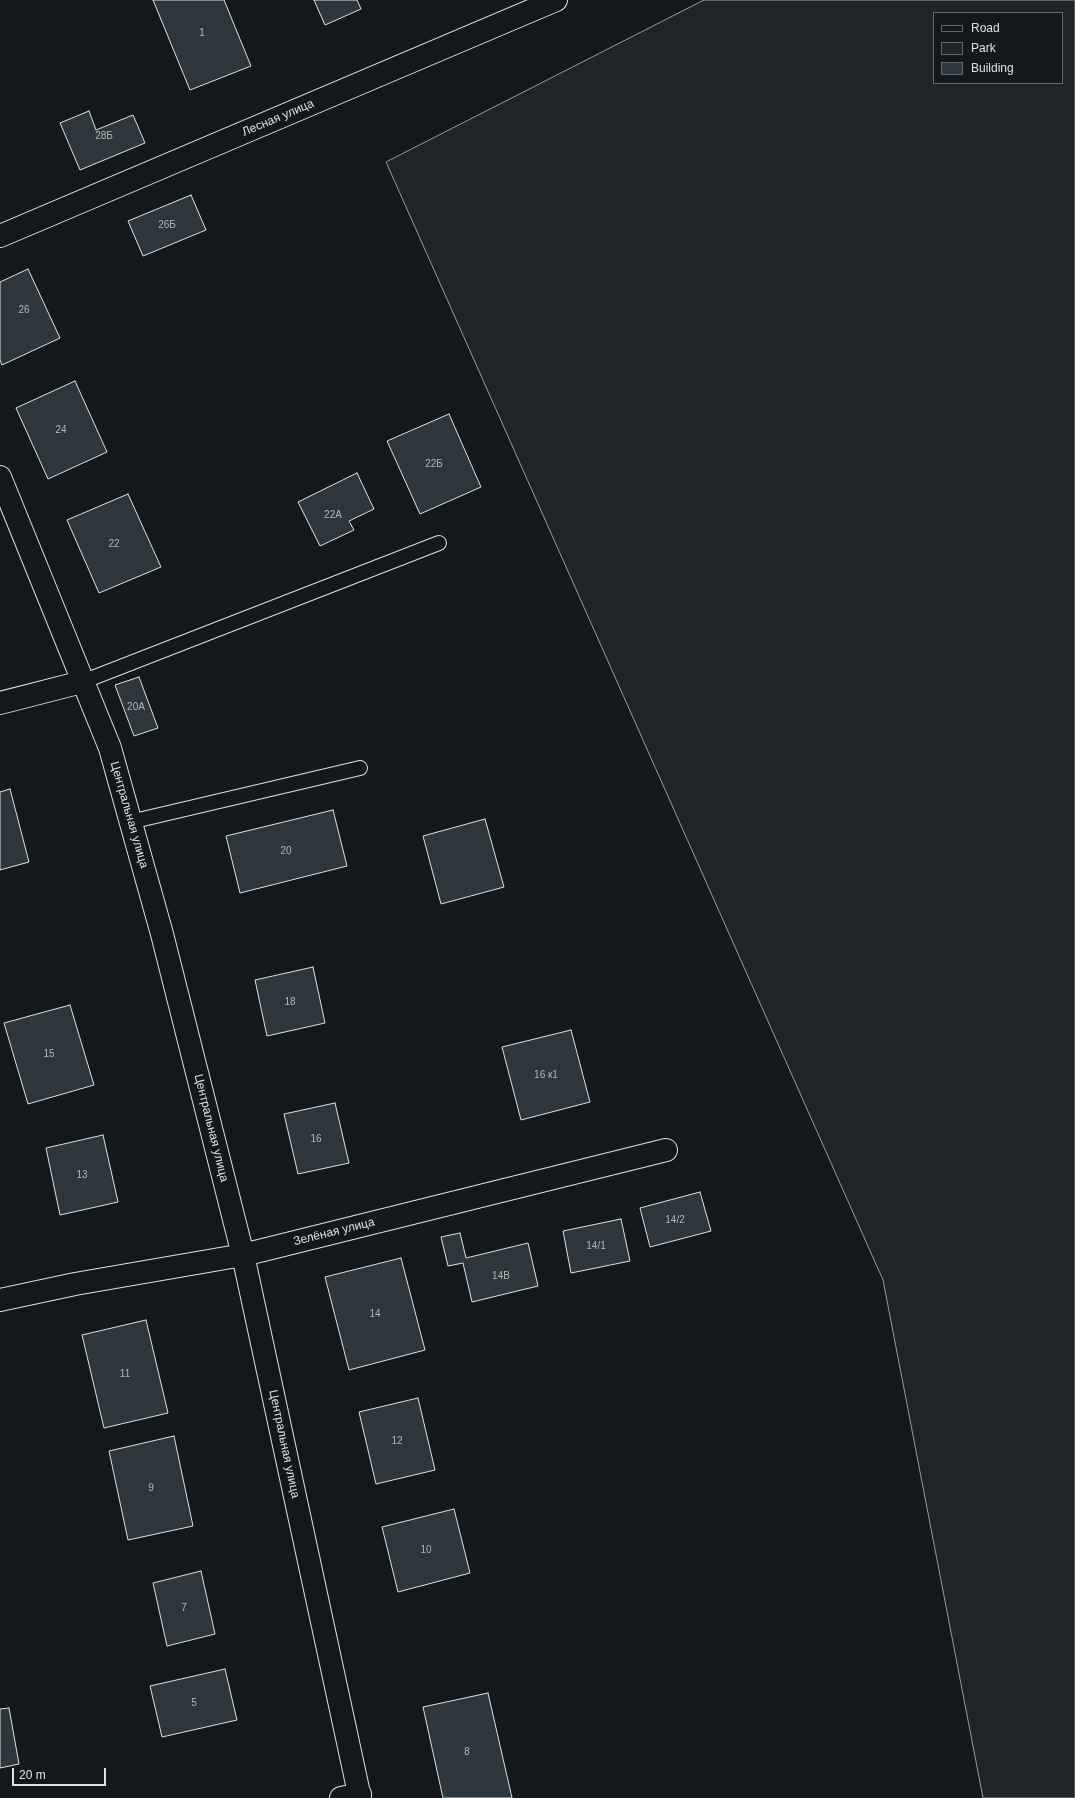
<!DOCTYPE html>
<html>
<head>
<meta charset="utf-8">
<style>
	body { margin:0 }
	#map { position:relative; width:1075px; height:1798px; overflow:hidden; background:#14181c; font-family:Arial,sans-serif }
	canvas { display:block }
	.legend { position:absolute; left:933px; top:12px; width:130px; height:72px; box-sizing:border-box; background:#14181c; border:1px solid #626a69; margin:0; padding:5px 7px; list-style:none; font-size:12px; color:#d8e6dc }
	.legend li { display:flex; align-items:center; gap:8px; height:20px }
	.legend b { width:20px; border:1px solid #626a69 }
	.scale { position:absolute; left:12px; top:1768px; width:94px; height:18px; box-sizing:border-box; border:2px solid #d8e6dc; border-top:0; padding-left:5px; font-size:12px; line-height:14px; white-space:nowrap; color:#d8e6dc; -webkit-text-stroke:3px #14181c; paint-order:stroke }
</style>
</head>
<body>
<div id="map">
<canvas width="1075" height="1798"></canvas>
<ul class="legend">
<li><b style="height:5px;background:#14181c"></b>Road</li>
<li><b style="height:11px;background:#202428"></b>Park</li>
<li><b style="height:11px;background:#2c363c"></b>Building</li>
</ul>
<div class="scale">20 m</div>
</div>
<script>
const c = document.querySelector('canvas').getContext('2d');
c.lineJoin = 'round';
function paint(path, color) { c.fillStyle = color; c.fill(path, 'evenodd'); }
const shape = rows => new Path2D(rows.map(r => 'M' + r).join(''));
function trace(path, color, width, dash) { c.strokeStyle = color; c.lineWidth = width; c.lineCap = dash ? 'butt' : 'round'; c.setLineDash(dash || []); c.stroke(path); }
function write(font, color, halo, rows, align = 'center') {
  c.font = font + ' Arial,sans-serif'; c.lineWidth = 3; c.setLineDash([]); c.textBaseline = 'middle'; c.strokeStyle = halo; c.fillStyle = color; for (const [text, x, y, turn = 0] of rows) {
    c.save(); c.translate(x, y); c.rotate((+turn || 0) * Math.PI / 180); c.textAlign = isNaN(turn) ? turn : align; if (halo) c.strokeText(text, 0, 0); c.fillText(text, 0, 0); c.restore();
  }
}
const green = shape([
	[704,0,1075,0,1075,1798,983,1798,883,1280,386,162,704,0],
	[934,13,1062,13,1062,83,934,83,934,13]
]);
paint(green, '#202428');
trace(green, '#939e99', 1);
const building = shape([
	[153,0,224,0,251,66,190,90,153,0],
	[314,0,357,0,361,9,325,25,314,0],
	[89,111,96,130,133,115,145,143,80,170,60,123,89,111],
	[191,195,206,230,143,256,128,221,191,195],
	[28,269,60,338,2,365,0,360,0,282,28,269],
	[75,381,107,452,48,479,16,408,75,381],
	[449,414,481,487,420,514,387,441,449,414],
	[357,473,374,509,349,521,354,530,320,546,298,502,357,473],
	[128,494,161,567,99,593,67,520,128,494],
	[139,677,158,728,134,736,115,685,139,677],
	[10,789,29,862,0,870,0,792,10,789],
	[333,810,347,866,240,893,226,836,333,810],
	[485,819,504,887,441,904,423,836,485,819],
	[313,967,325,1023,267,1036,255,980,313,967],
	[70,1005,94,1085,28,1104,4,1023,70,1005],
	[571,1030,590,1102,521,1120,502,1047,571,1030],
	[335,1103,349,1163,298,1174,284,1114,335,1103],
	[103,1135,118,1202,60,1215,46,1148,103,1135],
	[700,1192,711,1231,650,1247,640,1208,700,1192],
	[621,1219,630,1261,571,1273,563,1231,621,1219],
	[460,1233,466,1258,528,1243,538,1286,472,1302,463,1263,448,1266,441,1237,460,1233],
	[401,1258,425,1350,349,1370,325,1277,401,1258],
	[146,1320,168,1413,104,1428,82,1335,146,1320],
	[418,1398,435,1470,376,1484,359,1412,418,1398],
	[174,1436,193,1526,128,1540,109,1451,174,1436],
	[454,1509,470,1573,398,1592,382,1527,454,1509],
	[201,1571,215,1634,167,1646,153,1583,201,1571],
	[225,1669,237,1720,162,1737,150,1686,225,1669],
	[488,1693,512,1798,443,1798,423,1707,488,1693],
	[9,1708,19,1764,0,1768,0,1709,9,1708]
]);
paint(building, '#2c363c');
trace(building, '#d8e6dc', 1);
const service = shape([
	[82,682,439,543],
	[130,822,360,768]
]);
const minor = shape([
	[0,236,556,0],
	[0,477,110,748,162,934,243,1255,360,1798],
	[0,703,82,682],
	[0,1300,75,1284,243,1255,666,1150],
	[341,1798,360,1794]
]);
trace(service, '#d8e6dc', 16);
trace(minor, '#d8e6dc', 24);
trace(service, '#14181c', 14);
trace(minor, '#14181c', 22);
write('10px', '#adbab4', null, [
	["1",202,33],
	["28Б",104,136],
	["26Б",167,225],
	["26",24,310],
	["24",61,430],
	["22Б",434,464],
	["22А",333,515],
	["22",114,544],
	["20А",136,707],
	["20",286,851],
	["18",290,1002],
	["15",49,1054],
	["16 к1",546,1075],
	["16",316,1139],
	["13",82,1175],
	["14/2",675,1220],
	["14/1",596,1246],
	["14В",501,1276],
	["14",375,1314],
	["11",125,1374],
	["12",397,1441],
	["9",151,1488],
	["10",426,1550],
	["7",184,1608],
	["5",194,1703],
	["8",467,1752]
]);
write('12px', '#d8e6dc', '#14181c', [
	["Лесная улица",278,118,-23],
	["Центральная улица",129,815,74],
	["Центральная улица",211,1128,76],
	["Зелёная улица",334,1232,-14],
	["Центральная улица",284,1444,78]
]);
</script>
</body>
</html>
